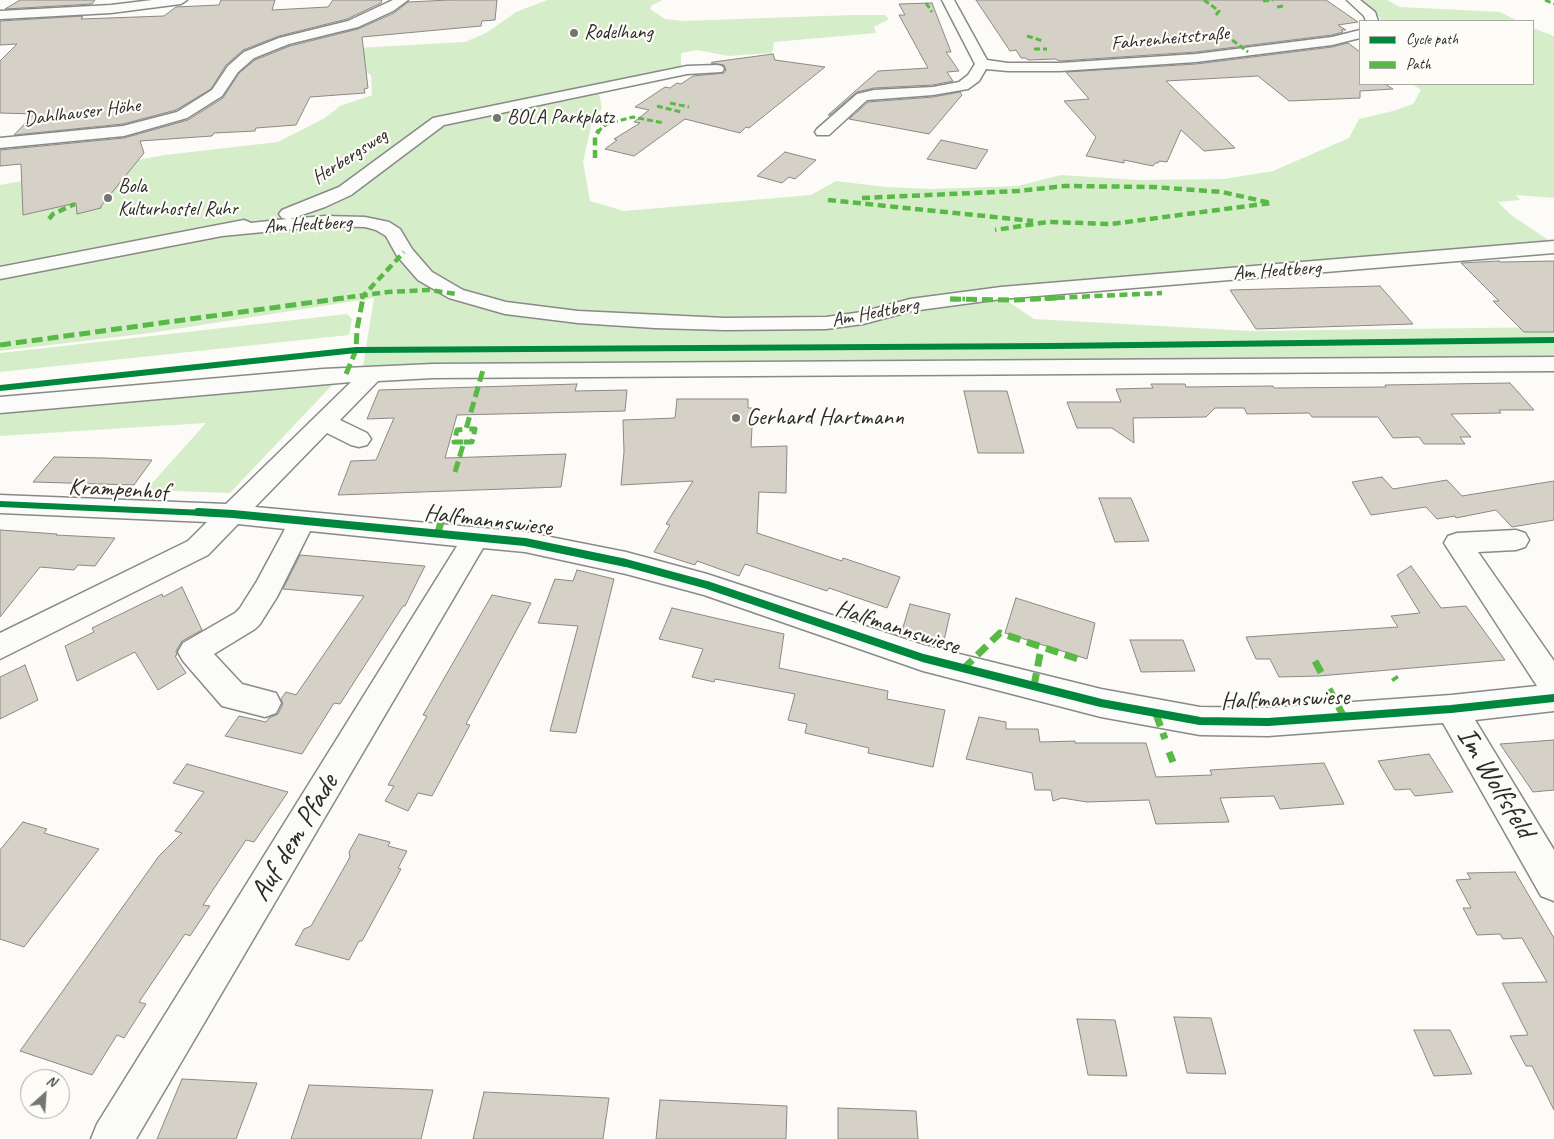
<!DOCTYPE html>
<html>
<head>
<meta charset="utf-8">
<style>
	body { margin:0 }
	#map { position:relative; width:1554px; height:1139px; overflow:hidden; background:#fcfbf8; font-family:Caveat,sans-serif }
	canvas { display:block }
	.legend { position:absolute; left:1359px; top:20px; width:175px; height:65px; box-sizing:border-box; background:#fdfcf7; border:1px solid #a9a8a5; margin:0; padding:6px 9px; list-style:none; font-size:15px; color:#2b2b2b }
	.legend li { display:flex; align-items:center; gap:10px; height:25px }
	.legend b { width:25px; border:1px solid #a9a8a5 }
	.north { position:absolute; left:20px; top:1069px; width:50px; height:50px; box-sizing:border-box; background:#fdfcf7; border:1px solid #a9a8a5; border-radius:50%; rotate:26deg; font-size:14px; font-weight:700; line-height:20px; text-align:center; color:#2b2b2b }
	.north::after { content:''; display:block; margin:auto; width:18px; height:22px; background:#747473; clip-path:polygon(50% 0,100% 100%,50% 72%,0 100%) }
</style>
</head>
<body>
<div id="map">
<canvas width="1554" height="1139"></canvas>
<ul class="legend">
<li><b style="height:6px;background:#00873e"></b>Cycle path</li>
<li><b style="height:6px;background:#58b947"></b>Path</li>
</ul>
<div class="north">N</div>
</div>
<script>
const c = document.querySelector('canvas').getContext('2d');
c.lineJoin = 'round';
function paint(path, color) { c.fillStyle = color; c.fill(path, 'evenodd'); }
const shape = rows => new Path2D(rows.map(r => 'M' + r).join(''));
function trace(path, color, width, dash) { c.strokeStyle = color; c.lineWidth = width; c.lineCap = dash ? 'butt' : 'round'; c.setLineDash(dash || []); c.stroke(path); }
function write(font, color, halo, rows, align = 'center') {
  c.font = font + ' Caveat,sans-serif'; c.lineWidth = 4.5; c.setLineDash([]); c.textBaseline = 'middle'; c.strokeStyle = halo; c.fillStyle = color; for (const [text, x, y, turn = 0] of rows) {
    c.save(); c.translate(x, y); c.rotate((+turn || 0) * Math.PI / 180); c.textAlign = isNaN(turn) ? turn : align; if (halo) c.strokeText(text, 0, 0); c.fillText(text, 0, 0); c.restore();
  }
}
paint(shape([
	[547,0,663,0,652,5,650,9,665,19,683,21,852,15,885,15,889,19,874,27,876,33,774,42,772,53,728,56,697,50,681,53,681,73,598,89,602,108,592,122,583,162,590,201,624,211,811,195,836,181,886,187,931,189,1018,186,1061,175,1137,180,1224,179,1273,171,1349,138,1359,119,1393,111,1413,104,1421,90,1412,84,1533,84,1533,28,1554,36,1554,198,1516,195,1520,200,1498,202,1511,215,1553,243,1042,286,1006,300,1034,319,1250,331,1554,327,1554,359,1057,362,720,361,363,366,374,298,150,333,0,351,0,185,165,155,278,142,325,118,340,106,372,95,371,75,353,64,357,48,465,42,486,33,516,12],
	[1361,0,1387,0,1400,7,1500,12,1518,21,1380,21,1381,19,1369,6],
	[347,314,352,319,349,335,0,372,0,353],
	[336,381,230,493,146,490,206,423,0,436,0,411]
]), '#d5eec9');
const building = shape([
	[20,0,95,0,92,4,5,9,20,0],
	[221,0,275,0,272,10,328,7,333,0,382,0,381,3,347,19,279,36,243,50,226,65,211,89,176,110,123,124,14,135,34,114,0,113,0,61,17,44,0,45,0,21,83,16,81,19,164,16,176,7,219,5,221,0],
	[449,0,497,0,495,20,482,21,481,26,362,37,368,88,364,89,365,93,310,97,296,125,256,128,255,131,214,133,212,136,140,141,144,153,101,206,101,208,77,214,76,203,23,215,21,164,0,166,0,150,124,138,188,120,223,98,239,73,255,60,290,46,358,29,394,13,408,2,449,0],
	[976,0,1326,0,1358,22,1338,25,1346,30,1341,30,1343,32,1332,35,1196,52,1060,61,1055,59,1028,60,1026,58,1021,58,1016,50,1010,51,976,0],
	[932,3,951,52,946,52,959,71,947,72,953,81,933,85,874,88,857,92,830,115,828,115,878,71,928,68,899,15,905,15,899,4,932,3],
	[1348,43,1360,52,1360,84,1385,84,1393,89,1360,91,1360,98,1289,101,1258,76,1166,81,1235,148,1204,151,1181,130,1167,162,1159,161,1158,163,1155,163,1153,166,1124,160,1124,163,1086,156,1096,137,1064,101,1089,99,1066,72,1196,64,1332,47,1348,43],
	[773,54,775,60,825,67,749,128,746,127,740,133,685,119,634,156,605,149,617,140,614,139,640,123,634,122,649,110,635,107,665,87,670,88,677,83,681,84,693,76,724,73,726,70,724,65,711,63,713,62,773,54],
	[960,92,962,95,929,134,849,119,868,102,933,97,960,92],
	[941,140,988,150,976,169,927,159,941,140],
	[785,152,816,160,795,179,789,177,782,183,757,176,785,152],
	[1499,261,1501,262,1554,261,1554,332,1524,332,1493,301,1499,301,1461,263,1499,261],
	[1380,286,1413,324,1256,329,1230,290,1380,286],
	[1510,383,1534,410,1499,410,1501,413,1451,414,1471,437,1460,437,1465,444,1424,444,1419,437,1393,438,1378,417,1312,417,1309,413,1247,414,1244,408,1215,408,1206,417,1133,418,1134,443,1112,428,1077,428,1067,402,1121,402,1116,389,1153,388,1151,384,1185,384,1186,387,1273,386,1274,388,1386,387,1385,385,1510,383],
	[577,384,575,391,627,390,625,411,457,415,445,458,566,454,561,487,338,495,351,461,376,460,394,418,367,419,379,390,577,384],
	[964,391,1007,391,1024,453,978,453,964,391],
	[677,399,748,399,748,408,753,408,751,447,787,446,786,493,759,492,757,533,842,561,843,558,900,577,887,608,829,588,827,591,745,564,739,576,697,561,695,565,654,552,670,525,666,524,693,481,621,485,624,452,623,420,675,418,677,399],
	[54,457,104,458,152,460,134,485,33,482,54,457],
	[1382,477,1393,489,1447,480,1462,496,1554,481,1554,520,1512,527,1496,510,1456,518,1455,516,1437,519,1426,507,1371,515,1352,482,1382,477],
	[1099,498,1131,498,1149,541,1115,542,1099,498],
	[0,530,57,534,56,535,115,538,95,566,78,565,74,570,40,567,0,617,0,530],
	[300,555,425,566,405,606,403,606,340,704,334,703,302,754,225,736,239,716,266,722,269,718,278,714,283,704,281,699,286,692,296,695,364,596,283,589,300,555],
	[1411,566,1441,608,1466,606,1505,660,1319,676,1279,677,1270,659,1256,659,1246,637,1398,627,1391,616,1420,613,1397,575,1411,566],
	[577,570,614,579,576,733,550,731,578,626,538,623,555,579,573,581,577,570],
	[182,587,202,630,182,641,176,651,177,655,175,656,186,673,158,690,135,652,77,681,65,646,94,632,92,628,162,594,163,597,182,587],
	[492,595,531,603,466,724,470,725,432,796,418,793,408,811,385,801,394,786,388,785,427,716,423,715,492,595],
	[1016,598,1095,623,1087,659,1005,633,1016,598],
	[910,604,950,614,943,645,901,634,910,604],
	[672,608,784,634,779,668,888,691,887,699,945,710,933,767,868,753,869,748,805,733,807,724,788,720,795,694,715,679,714,682,692,677,703,649,659,639,672,608],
	[1130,640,1183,640,1195,671,1141,672,1130,640],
	[25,665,38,700,0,719,0,677,25,665],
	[979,717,1006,722,1006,729,1038,729,1040,742,1075,741,1075,743,1146,743,1156,777,1212,775,1210,770,1324,763,1344,804,1280,809,1274,796,1220,798,1229,822,1156,824,1149,800,1087,802,1062,798,1053,801,1051,790,1035,790,1032,773,966,759,979,717],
	[1554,740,1554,790,1533,792,1500,744,1554,740],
	[1429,754,1453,792,1415,796,1410,789,1395,790,1378,761,1429,754],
	[187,764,288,792,254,842,246,840,203,905,210,906,190,936,185,934,139,1002,146,1004,124,1038,117,1035,92,1075,20,1051,159,856,182,833,175,831,204,792,173,783,187,764],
	[23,822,47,829,44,833,99,849,24,947,0,939,0,850,23,822],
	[359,834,390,842,388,846,407,851,398,868,401,869,362,941,359,941,349,960,295,945,304,929,311,926,350,857,349,852,359,834],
	[1515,872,1554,938,1554,1110,1532,1066,1526,1066,1510,1036,1528,1035,1502,983,1547,982,1522,938,1503,939,1500,934,1477,935,1463,908,1471,908,1456,880,1471,879,1467,873,1515,872],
	[1174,1017,1211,1018,1226,1074,1187,1073,1174,1017],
	[1077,1019,1115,1020,1127,1076,1088,1075,1077,1019],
	[1414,1030,1450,1030,1472,1074,1434,1076,1414,1030],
	[182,1079,257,1083,236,1139,157,1139,182,1079],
	[309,1085,433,1090,421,1139,291,1139,309,1085],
	[484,1092,609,1098,603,1139,473,1139,484,1092],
	[660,1100,787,1106,786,1139,656,1139,660,1100],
	[838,1108,916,1111,918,1139,838,1139,838,1108]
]);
paint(building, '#d6d1c6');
trace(building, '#898987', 1);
const minor = shape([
	[152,0,187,0,181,4,111,13,0,19,0,11,111,5,152,0],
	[393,0,408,0,393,11,358,27,289,44,254,58,238,72,222,96,187,118,124,136,0,148,0,138,123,126,177,112,212,90,228,66,244,52,279,38,348,21,393,0],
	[942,0,954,0,987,60,1008,63,1060,63,1196,54,1332,37,1360,30,1360,38,1332,45,1196,62,1060,71,1008,71,986,69,979,81,968,89,933,95,867,100,829,135,817,135,815,132,817,129,857,94,874,90,933,87,959,82,968,75,975,64,942,0],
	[1347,0,1360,0,1375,12,1378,21,1366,21,1364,16,1347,0],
	[717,65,722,66,724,69,722,72,687,74,444,125,351,195,325,207,290,219,325,216,365,217,389,222,400,229,412,249,432,272,463,290,506,302,578,311,725,318,826,317,862,312,910,299,1001,287,1554,241,1554,253,1001,299,912,311,863,324,826,329,725,330,655,328,578,323,505,314,449,298,418,280,397,256,386,236,376,230,365,227,325,226,222,236,0,279,0,267,244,220,251,223,287,219,282,218,279,214,282,210,339,187,433,118,687,66,717,65],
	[1554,357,1554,371,433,378,378,381,340,420,367,433,371,439,367,445,359,447,351,445,327,433,255,507,525,532,626,552,707,574,923,645,1101,689,1200,707,1268,708,1451,695,1537,686,1444,543,1448,536,1457,533,1516,530,1525,533,1529,540,1525,547,1516,550,1478,552,1554,661,1554,711,1475,720,1554,850,1554,901,1541,896,1443,723,1268,736,1200,735,1101,717,923,671,704,595,626,574,525,552,483,548,136,1139,91,1139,97,1124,457,546,310,531,277,597,260,624,255,629,214,654,242,684,276,693,281,703,276,713,265,717,222,706,183,661,178,652,183,643,235,613,240,608,257,581,285,529,238,524,208,555,0,659,0,633,188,541,207,522,0,513,0,495,226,504,351,382,0,413,0,397,323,369,433,364,1554,357]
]);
trace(minor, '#898987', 3);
paint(minor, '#fbfbf9');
trace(shape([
	[1204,0,1219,11,1216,15],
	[1545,0,1554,4],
	[1263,1,1273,0],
	[926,3,932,12],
	[1277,7,1283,6],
	[1218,29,1248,52],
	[1027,36,1043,41],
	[1034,49,1047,49],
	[670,103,689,107],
	[657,106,681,112],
	[597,132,607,124,633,117,664,123]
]), '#58b947', 3, [6, 3]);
trace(shape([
	[595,158,595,137,599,130],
	[862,198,1018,191,1065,186,1153,187,1222,192,1271,203,1111,224,1048,222,995,230],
	[828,200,1033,221],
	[49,219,53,214,75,204],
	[335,299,388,292,429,290,456,294],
	[362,299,363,296,404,252],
	[950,299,965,299],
	[1032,299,1162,293]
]), '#58b947', 4.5, [8, 4.5]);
trace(shape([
	[950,299,1016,300,1058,298],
	[0,345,344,298],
	[346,374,356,350,357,329,363,298],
	[464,442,472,442,475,429,466,429],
	[455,472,464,442,454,442,457,430,466,429,483,370]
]), '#58b947', 5, [11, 5]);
trace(shape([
	[438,533,443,514],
	[1315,661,1324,678],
	[963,669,1000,633,1081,660],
	[1394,677,1396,680],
	[1034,686,1040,654],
	[1329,689,1344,717],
	[1156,714,1165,739],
	[1169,752,1173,762]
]), '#58b947', 7, [13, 7]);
trace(shape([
	[0,388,356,350,1052,346,1554,340],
	[0,504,227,514]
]), '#00873e', 6);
trace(shape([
	[198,512,233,514,525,542,626,563,707,585,923,658,1101,703,1200,721,1268,722,1451,709,1554,698]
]), '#00873e', 8);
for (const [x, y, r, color] of [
	[574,33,5,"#747473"],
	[497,118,5,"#747473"],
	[108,198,5,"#747473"],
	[736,418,5,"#747473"]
]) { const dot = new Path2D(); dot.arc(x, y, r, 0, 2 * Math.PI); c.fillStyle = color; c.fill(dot); trace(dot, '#fdfcf7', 2); }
write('20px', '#2b2b2b', '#fdfcf7', [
	["Rodelhang",584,33],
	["BOLA Parkplatz",507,118],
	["Bola",118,187],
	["Kulturhostel Ruhr",118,210]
], 'left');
write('20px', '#2b2b2b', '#fdfcf7', [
	["Fahrenheitstraße",1170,39,-5],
	["Dahlhauser Höhe",82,113,-7],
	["Herbergsweg",350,157,-33],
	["Am Hedtberg",308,225,-3],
	["Am Hedtberg",1277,271,-4],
	["Am Hedtberg",875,313,-11]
]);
write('24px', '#2b2b2b', '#fdfcf7', [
	["Gerhard Hartmann",746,418]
], 'left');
write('24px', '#2b2b2b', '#fdfcf7', [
	["Krampenhof",118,490,3],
	["Halfmannswiese",488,521,7],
	["Halfmannswiese",897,628,18],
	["Halfmannswiese",1285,700,-2]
]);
write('29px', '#2b2b2b', '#fdfcf7', [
	["Im Wolfsfeld",1495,783,59],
	["Auf dem Pfade",295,838,-59]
]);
</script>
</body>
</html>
